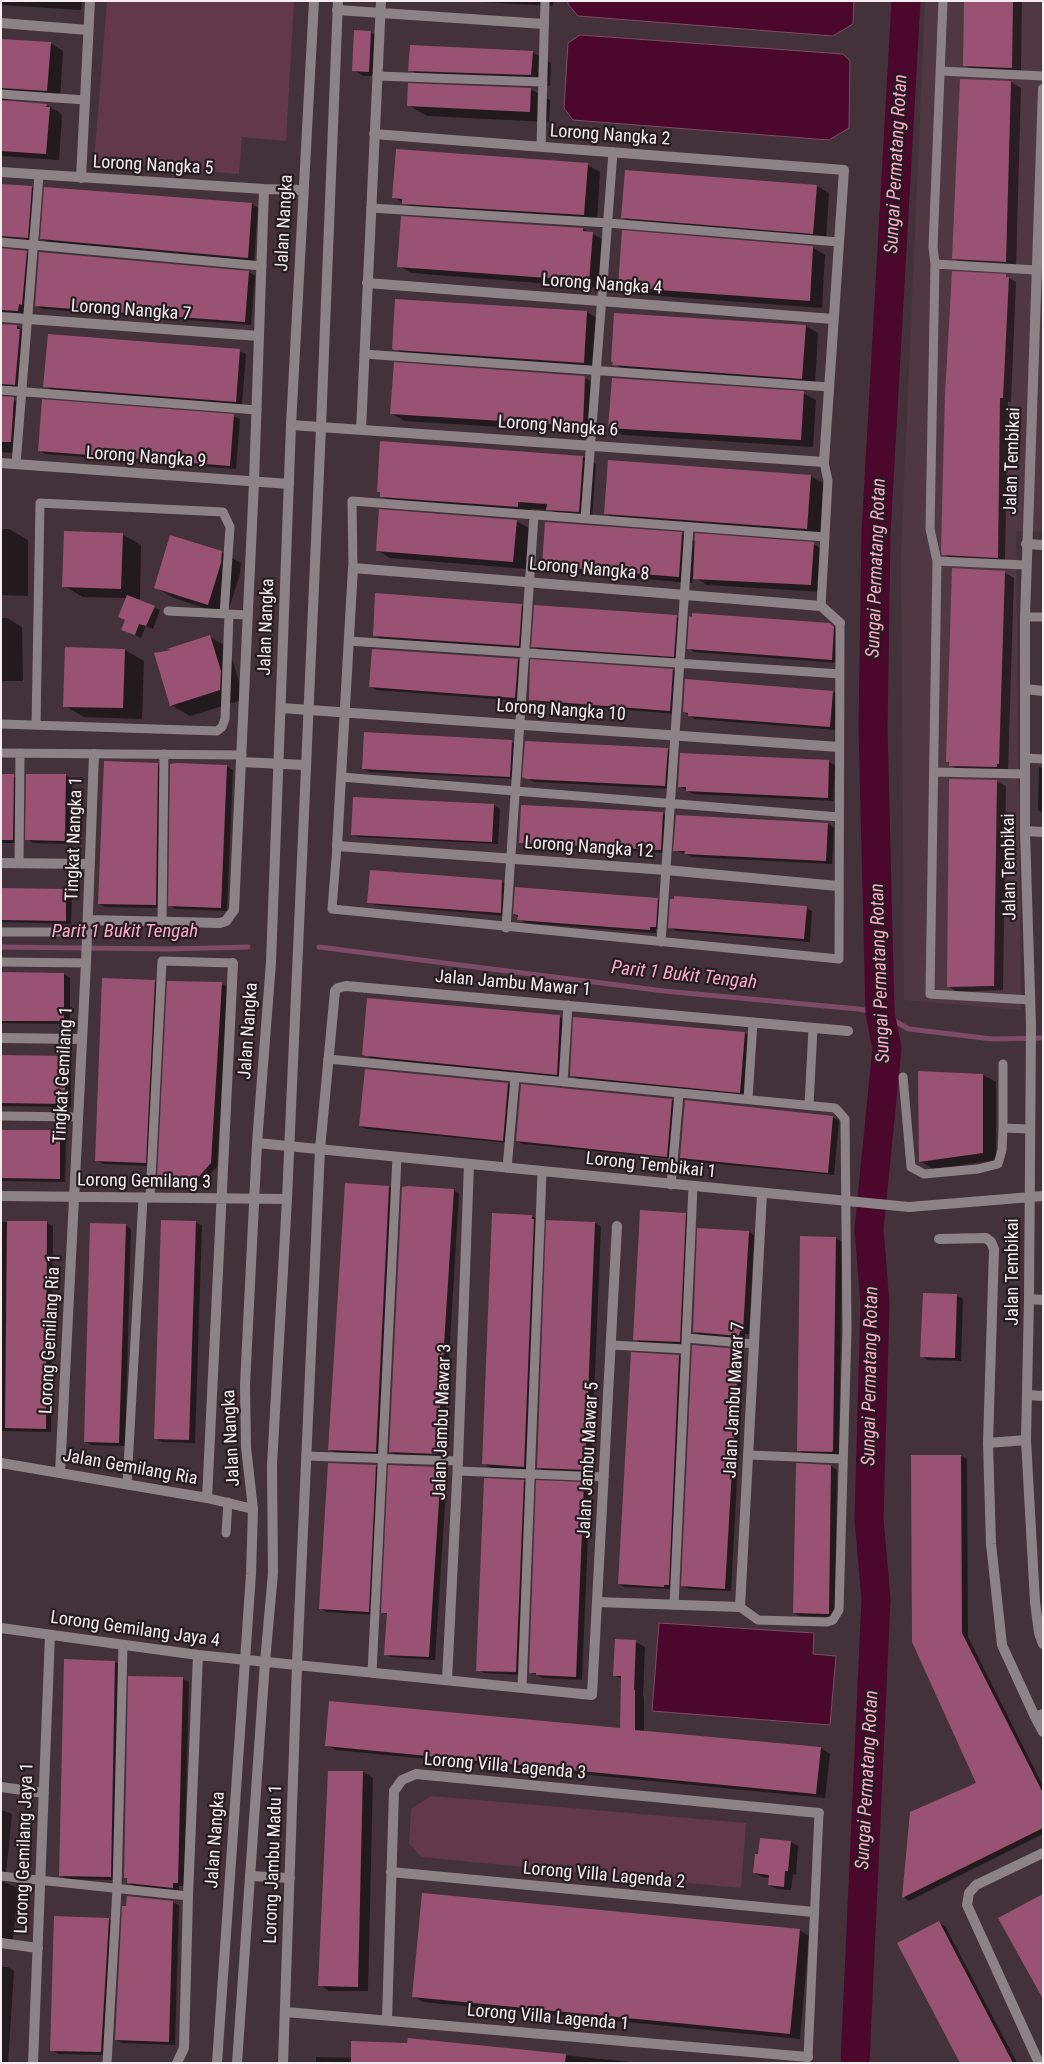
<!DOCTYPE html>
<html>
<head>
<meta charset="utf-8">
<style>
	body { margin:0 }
	#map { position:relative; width:1044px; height:2064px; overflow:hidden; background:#433239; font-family:"Roboto Condensed",sans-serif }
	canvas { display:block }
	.frame { position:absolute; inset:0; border:2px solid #f6ebef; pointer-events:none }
</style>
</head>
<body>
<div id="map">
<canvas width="1044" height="2064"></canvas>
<div class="frame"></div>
</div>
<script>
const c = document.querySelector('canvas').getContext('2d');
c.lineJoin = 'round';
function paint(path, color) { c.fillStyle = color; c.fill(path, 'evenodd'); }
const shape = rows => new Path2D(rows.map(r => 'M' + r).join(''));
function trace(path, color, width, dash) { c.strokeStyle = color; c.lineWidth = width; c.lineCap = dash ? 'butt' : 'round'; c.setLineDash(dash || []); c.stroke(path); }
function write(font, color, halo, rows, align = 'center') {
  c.font = font + ' "Roboto Condensed",sans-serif'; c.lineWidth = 4.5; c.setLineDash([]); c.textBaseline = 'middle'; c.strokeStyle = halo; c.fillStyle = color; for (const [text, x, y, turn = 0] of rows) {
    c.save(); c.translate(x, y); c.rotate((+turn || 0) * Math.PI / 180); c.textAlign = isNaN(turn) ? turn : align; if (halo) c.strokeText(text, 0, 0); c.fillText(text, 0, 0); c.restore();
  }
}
paint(shape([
	[925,1,1043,1,1043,532,1016,531,1021,1010,904,1000,901,555]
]), '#503842');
paint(shape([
	[107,1,294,1,286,141,242,137,239,174,94,162],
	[431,1796,746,1823,741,1888,421,1857,409,1843,411,1809]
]), '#63384b');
const water = shape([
	[568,1,854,1,853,24,833,36,578,16,568,4,568,1],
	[580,35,843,54,850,61,849,128,829,140,573,120,564,108,568,43,580,35],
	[659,1623,814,1633,813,1654,836,1656,830,1725,652,1711,659,1623]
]);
paint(water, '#4b072c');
trace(water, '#7e4b66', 1);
paint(shape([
	[1,1,82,1,81,10,1,5],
	[463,1,554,1,553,6],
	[966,1,1022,1,1021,73,974,71,964,65],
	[370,32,380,38,378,76,363,76,354,70],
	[1,40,50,43,63,51,60,98,9,97,7,102,46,105,59,112,62,116,59,160,1,156],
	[532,52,551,63,550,86,429,81,410,70],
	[961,80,1011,82,1021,88,1016,267,963,264,953,258],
	[530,89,550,100,549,122,427,116,408,105],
	[588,165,600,172,597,222,416,210,393,197],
	[1,185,32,187,38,191,34,241,1,244],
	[817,186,829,193,826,240,635,225,622,217],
	[45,188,252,204,258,208,254,261,48,242,41,239],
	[583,229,606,241,602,288,412,273,399,266],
	[812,247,825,255,822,308,632,294,619,286],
	[1,248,26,252,32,255,24,314,1,318],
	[249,272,255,276,251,325,42,309,36,305],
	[1006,276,1016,282,1011,402,1008,402,1005,561,951,558,943,554],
	[397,300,587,312,600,320,597,370,406,355,394,348],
	[1,323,2,325,17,326,23,330,21,388,1,393],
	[806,326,818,333,815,385,627,372,612,362],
	[239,351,246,354,242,405,51,390,45,386],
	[395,364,585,378,598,386,595,433,405,421,392,414],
	[803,393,816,400,813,447,623,435,610,428],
	[1,396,20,402,16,453,1,452],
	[233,416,240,419,236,469,45,454,39,450],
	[382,443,583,457,596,464,592,519,560,516,550,510,531,509,530,514,394,504,381,496,382,494,378,491],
	[810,476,823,483,820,536,618,521,605,513],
	[516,521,529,528,526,569,390,558,377,550],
	[546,523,682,534,696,542,813,544,826,551,824,592,707,585,693,576,692,583,556,572,543,565],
	[1,529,9,529,28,540,28,596,1,595],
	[122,534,141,545,140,599,134,599,160,610,153,629,146,626,141,638,123,629,126,621,127,598,83,597,64,586],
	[222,552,241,563,240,574,227,615,174,598,155,587],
	[1004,572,1014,578,1008,769,1006,769,1006,772,960,771,947,762],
	[521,605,527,609,525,649,381,639,374,636],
	[676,617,683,620,680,659,539,650,533,646],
	[1,618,7,618,22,627,23,681,1,681],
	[830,625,836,628,838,663,694,652,688,648],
	[210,637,229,648,239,682,239,701,190,716,171,705],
	[125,650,144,661,142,719,84,717,65,706],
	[518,660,524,663,521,701,376,690,370,686],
	[673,670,679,674,676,714,536,702,530,698],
	[686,681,833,692,839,695,836,730,695,719,684,712],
	[508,741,518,745,516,779,370,772,363,769],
	[667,749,674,753,671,789,534,782,524,777],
	[681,754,829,762,835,765,833,801,693,794,679,786],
	[157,765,163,768,162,908,105,907,99,904],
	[227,766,233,770,227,911,176,909,170,905],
	[1039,767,1043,768,1043,813,1038,810],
	[1,775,13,776,19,779,19,843,1,843],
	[66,775,72,779,71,844,33,843,27,839],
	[996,781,1006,786,1003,990,957,992,948,986],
	[354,798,494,805,500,809,498,844,358,837,352,834],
	[662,814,668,817,667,853,526,846,520,842],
	[828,824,834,828,832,864,692,857,675,850],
	[371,871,502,882,508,885,507,916,375,905,368,902],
	[1,889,66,890,72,893,71,924,1,922],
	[657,899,663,903,662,930,656,929,656,933,525,923,514,914],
	[806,908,812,911,810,942,676,931,670,927],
	[1,974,64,974,70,978,70,1024,1,1023],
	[154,981,161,985,151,1166,103,1164,97,1160],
	[222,984,228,987,217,1167,201,1183,165,1180,159,1177],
	[560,1017,566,1021,563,1078,370,1058,364,1054],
	[744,1033,751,1036,746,1095,577,1079,571,1075],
	[1,1056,65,1057,71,1060,71,1107,1,1106],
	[366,1070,508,1084,514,1087,509,1143,366,1129,360,1126],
	[920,1072,983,1075,996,1082,996,1160,933,1169,920,1161],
	[672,1100,678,1103,673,1159,523,1144,517,1141],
	[686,1101,833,1117,839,1121,834,1175,687,1161,681,1157],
	[1,1131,60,1131,66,1135,65,1182,1,1181],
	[346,1185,389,1187,395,1191,382,1455,336,1453,330,1450],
	[453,1190,459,1193,443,1457,396,1455,390,1452],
	[685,1214,691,1218,686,1345,641,1343,635,1339],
	[532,1216,538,1220,530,1470,492,1469,483,1463],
	[548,1221,595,1223,601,1227,591,1473,544,1471,538,1467],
	[1,1222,47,1223,53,1226,51,1432,1,1431],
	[195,1222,202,1225,195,1443,162,1442,155,1438],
	[125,1225,131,1229,125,1446,91,1445,85,1442],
	[748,1232,754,1235,749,1334,745,1334,745,1339,700,1335,694,1332],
	[836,1238,842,1242,839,1454,804,1454,798,1450],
	[956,1295,963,1299,961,1361,928,1360,922,1356],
	[738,1350,744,1354,731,1591,689,1589,682,1585],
	[679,1356,685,1360,675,1588,670,1588,670,1589,625,1587,619,1584],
	[912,1456,961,1456,967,1459,968,1637,1043,1786,1043,1834,909,1901,904,1897,911,1813,978,1784],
	[375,1466,382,1469,375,1615,326,1612,320,1608],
	[390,1466,436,1468,447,1474,435,1660,391,1657,385,1654,388,1615,382,1612],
	[831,1466,837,1470,835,1617,800,1616,794,1613],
	[523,1481,530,1485,522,1675,484,1673,478,1670],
	[584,1484,590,1487,582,1680,543,1678,530,1672],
	[636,1642,645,1647,643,1696,644,1697,644,1732,821,1748,830,1754,825,1798,336,1750,327,1745,621,1730,623,1680,614,1675],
	[115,1662,121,1666,117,1880,66,1879,60,1875],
	[183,1679,189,1682,184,1886,179,1886,179,1891,134,1886,128,1882,128,1879,125,1877],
	[329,1772,363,1772,373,1778,368,1991,329,1991,320,1985],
	[1,1810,12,1814,6,1873,1,1878],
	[791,1842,798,1846,796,1875,793,1874,791,1890,777,1889,769,1885,770,1878,762,1877,754,1873],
	[1,1881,18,1888,13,1940,1,1938],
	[172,1902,179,1905,175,2045,122,2043,116,2040],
	[109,1919,115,1922,107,2055,58,2054,52,2050],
	[939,1923,945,1926,1017,2063,961,2063],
	[799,1930,809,1936,800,2039,423,2002,413,1996],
	[1,1967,8,1967,14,1971,8,2063,1,2063],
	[409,2039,640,2063,316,2063,316,2057,352,2058,409,2044]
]), '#0007');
trace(shape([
	[1,947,169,949,248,947],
	[319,947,664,991,858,1009,880,1013,909,1029,992,1039,1043,1038]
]), '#7e4b66', 5);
trace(shape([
	[855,2063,876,1599,869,1519,875,1304,869,1229,887,1048,880,1013,873,727,876,533,906,1]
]), '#4b072c', 29);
paint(shape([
	[964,1,1013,1,1012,68,963,66],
	[354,30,371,31,369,72,352,71],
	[1,39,51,42,47,91,1,88],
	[410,45,533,51,531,75,408,71],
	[960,79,1011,81,1006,262,952,259],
	[408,83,531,88,530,112,407,106],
	[1,100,47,104,46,107,50,107,46,154,1,151],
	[396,149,588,163,584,215,402,204,402,199,392,198],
	[625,170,817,185,813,234,621,218],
	[1,184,32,186,28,238,1,236],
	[44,187,252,203,248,258,40,239],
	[401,216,583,228,583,231,593,232,589,281,397,267],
	[622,230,813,246,810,301,618,287],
	[1,248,27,251,22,305,19,304,18,311,1,310],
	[39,252,249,271,245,322,35,306],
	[952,271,1006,274,1006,277,1009,277,1003,398,1000,398,998,558,942,555,941,550,945,395],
	[395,299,587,311,584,363,395,350,392,349],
	[614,313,806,325,802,379,612,365,613,362,611,362],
	[1,324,17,325,17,329,20,329,15,385,1,384],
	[48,334,240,349,236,402,43,387],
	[394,362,584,376,585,377,583,426,390,414],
	[612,378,804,391,801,440,608,428],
	[1,396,14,397,11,442,1,442],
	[42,399,234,414,230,466,38,451],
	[380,441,583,456,579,512,546,510,547,504,518,502,518,507,380,497,380,492,377,492],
	[608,460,811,475,807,529,604,514],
	[379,509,517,520,513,562,376,551],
	[545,522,682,532,679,577,542,566],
	[64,531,123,533,121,589,62,587],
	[695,533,814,542,811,585,693,579],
	[170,535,222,551,221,563,208,605,154,588],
	[952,568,1005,571,999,764,997,764,997,767,949,766,949,762,946,762],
	[375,593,522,604,519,646,373,636],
	[127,595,155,606,146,626,139,624,135,635,121,630,125,620,118,617],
	[534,605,677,615,674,657,531,647],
	[692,613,830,623,834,627,832,660,687,649,689,616,692,617],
	[210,635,221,671,220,690,170,706,154,653,171,650,167,649],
	[65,647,125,649,123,708,63,707],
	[372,649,518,659,515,698,369,687],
	[530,659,673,669,670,711,529,700],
	[685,679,833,691,830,727,688,716,688,713,683,712],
	[364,732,512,740,510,777,362,769],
	[525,741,668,748,665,786,527,779,522,777],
	[680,753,829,760,828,798,686,791,686,787,678,787],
	[104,761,158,763,156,905,98,904],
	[177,763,227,765,221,908,168,906,170,764],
	[1,774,14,774,13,840,1,840],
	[26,774,66,774,65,841,25,840],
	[949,779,997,780,994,986,947,987],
	[353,797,494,804,492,842,351,835],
	[521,805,663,812,661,850,519,843],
	[676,815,828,823,826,861,684,854,685,851,673,851],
	[370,870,502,880,501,913,367,903],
	[515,887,658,898,656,927,650,927,650,930,517,920,518,915,513,914],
	[1,888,66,889,66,921,1,920],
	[674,896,807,906,804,939,668,928,670,899,674,899],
	[1,972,64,973,64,1021,1,1021],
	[102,978,155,980,146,1163,95,1161],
	[167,981,222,982,211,1163,195,1181,157,1177],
	[367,998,560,1015,557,1075,366,1056,362,1055],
	[573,1017,745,1032,740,1093,570,1076],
	[1,1055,65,1056,65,1104,1,1103],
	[365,1069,508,1083,503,1141,359,1126],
	[918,1071,983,1074,983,1153,919,1162],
	[521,1084,672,1099,667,1157,516,1141],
	[685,1100,833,1116,828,1173,680,1158],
	[1,1130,60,1130,60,1179,1,1178],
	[345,1183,389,1186,376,1452,328,1450],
	[408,1186,454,1189,437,1454,389,1452,402,1187],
	[640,1210,686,1213,680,1342,633,1340],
	[492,1213,532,1215,532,1219,534,1219,524,1467,482,1464],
	[161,1220,196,1221,189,1440,154,1439],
	[546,1220,595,1222,585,1470,537,1468],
	[7,1221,47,1221,46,1429,5,1428],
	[90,1223,126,1224,119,1443,84,1442],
	[697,1228,749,1231,743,1331,740,1331,739,1336,693,1332],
	[800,1236,836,1237,833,1450,832,1452,797,1451],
	[923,1293,957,1294,955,1358,920,1357],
	[692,1345,739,1349,725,1589,681,1586],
	[631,1352,679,1355,669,1585,664,1585,664,1587,618,1584],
	[911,1455,961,1455,962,1633,1043,1793,1043,1828,902,1898,910,1812,976,1783,912,1642],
	[328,1463,376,1465,369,1612,319,1609],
	[796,1463,831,1465,829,1614,793,1613],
	[388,1465,436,1467,436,1469,441,1469,429,1657,384,1655,387,1613,381,1613],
	[484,1478,524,1480,516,1672,476,1671],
	[536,1480,584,1482,576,1677,536,1675,536,1673,529,1673],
	[615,1639,636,1640,634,1690,635,1690,635,1730,821,1747,816,1794,325,1746,329,1701,620,1728,621,1676,613,1676],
	[64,1659,115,1661,111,1877,59,1876],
	[128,1676,183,1677,178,1883,173,1883,173,1888,127,1883,127,1878,124,1878],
	[328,1771,363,1771,358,1987,318,1986],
	[760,1838,791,1841,788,1871,785,1871,784,1887,768,1885,769,1875,753,1873,755,1854,758,1854],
	[422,1893,800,1929,790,2034,412,1997],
	[1043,1894,1043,1999,998,1918],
	[127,1896,173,1901,169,2042,115,2040,122,1906,126,1906],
	[54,1916,109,1918,101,2052,50,2051],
	[939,1921,1013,2063,960,2063,897,1943],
	[408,2038,566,2054,565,2063,351,2063,351,2041,407,2043]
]), '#9a5272');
trace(shape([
	[943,1,933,247,935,264,930,529,937,561,930,994,1030,1000],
	[940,71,1043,76],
	[377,76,543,82],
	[1,94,85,100],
	[541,147,545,1],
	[371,208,608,223,839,242],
	[1,242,262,266],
	[935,264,1036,270],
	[364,354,829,387],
	[1,390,257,410],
	[16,464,39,175],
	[585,518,613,152],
	[937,561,1025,565],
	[353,568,352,501,825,537],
	[821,606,828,481,824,462],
	[168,611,248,615],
	[1025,617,1043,617],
	[349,641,840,674],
	[1,724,217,731,222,727,225,719,229,614],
	[36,725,40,503,223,512,230,527,224,614],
	[1,753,242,755],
	[1025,758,1043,759],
	[934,772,1025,774],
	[341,777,839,817],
	[337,846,332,909,839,959,840,623],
	[19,863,20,753],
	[162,923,164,754],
	[506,928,534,515],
	[1,932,87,932],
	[661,942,689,527],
	[1,962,86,963],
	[328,1059,835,1108,839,1112,845,1119,847,1330,839,1610,833,1620,827,1622,758,1620,740,1607],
	[903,1077,911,1167,924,1174,978,1169,998,1164,1002,1150,1003,1128,1030,1129],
	[563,1082,568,1005],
	[748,1099,753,1022],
	[809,1105,813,1028],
	[1,1116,78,1117],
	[1003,1128,1003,1064],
	[507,1168,515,1078],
	[671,1185,679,1093],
	[150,1198,162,961,233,963],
	[686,1338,754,1344],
	[611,1345,686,1349],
	[749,1455,843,1459],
	[306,1456,458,1461],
	[458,1471,604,1477],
	[127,1484,143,1198],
	[226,1533,228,1502],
	[674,1605,693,1187],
	[372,1673,397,1157],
	[522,1688,542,1172],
	[1,1876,188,1896],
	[808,2057,819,1813],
	[107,2063,117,1889,123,1645]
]), '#8d8387', 9);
trace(shape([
	[337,10,544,24],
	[1,23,88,30],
	[1,172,264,189,303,190],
	[81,178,90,1],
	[367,283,833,319],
	[1,317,259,336],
	[291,425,824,462,844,170,374,134],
	[361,430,381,1],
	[1,463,289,484],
	[1026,544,1043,545],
	[1025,689,1043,691],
	[281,708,839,747],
	[241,762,305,765],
	[1025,831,1043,832],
	[1,863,90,864],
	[838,886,666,870,337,846,353,568,821,606,840,623],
	[88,920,220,923,226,921,234,910,254,482,264,189],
	[1,1038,82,1039],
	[1,1196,287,1199],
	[939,1239,986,1238,991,1242,994,1249,988,1443,991,1544,1002,1645,1035,1717,1043,1714],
	[1029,1299,1043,1300],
	[1027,1395,1043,1396],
	[988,1443,1026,1440],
	[1,1463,207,1498,253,1509],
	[60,1473,86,963,94,754],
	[207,1498,233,963],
	[597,1602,740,1607,762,1194],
	[1,1628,198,1655,592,1695,617,1226],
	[447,1680,458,1461,469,1164],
	[1035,1717,1043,1732],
	[1,1787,44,1793],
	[391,1872,814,1912],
	[250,1876,290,1878],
	[1,1943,38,1948],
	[286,2012,808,2057],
	[387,2020,394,1791,402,1780,416,1774,819,1813],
	[33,2063,50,1635],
	[177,2063,184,2048,188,1896,198,1655],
	[283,2063,297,1665,320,1149,335,991,338,988,346,986,848,1031],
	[1039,2063,967,1905,969,1893,976,1885,1043,1853]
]), '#8d8387', 10);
trace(shape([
	[1043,89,1025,617,1025,831,1031,1026,1029,1299,1026,1440,1035,1602,1039,1633,1043,1644],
	[257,1143,909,1207,1043,1196],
	[217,2063,251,1574,253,1509,246,1447,245,1385,257,1143,271,962,291,425,314,1],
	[237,2063,265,1662,273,1573,272,1465,287,1199,321,427,338,1]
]), '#8d8387', 10);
write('18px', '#f6ebef', '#241c1f', [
	["Lorong Nangka 2",610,136,4],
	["Lorong Nangka 5",153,166,3],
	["Jalan Nangka",285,223,-87],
	["Lorong Nangka 4",602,285,4],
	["Lorong Nangka 7",131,311,4],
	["Lorong Nangka 6",558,427,4],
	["Lorong Nangka 9",146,458,4],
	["Jalan Tembikai",1013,461,-88],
	["Lorong Nangka 8",589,570,5],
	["Jalan Nangka",267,627,-88],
	["Lorong Nangka 10",561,711,4],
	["Tingkat Nangka 1",75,839,-88],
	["Lorong Nangka 12",589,848,4],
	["Jalan Tembikai",1010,867,-91],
	["Jalan Jambu Mawar 1",513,984,5],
	["Jalan Nangka",249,1031,-86],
	["Tingkat Gemilang 1",64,1075,-87],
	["Lorong Tembikai 1",651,1166,6],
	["Lorong Gemilang 3",144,1182,1],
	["Jalan Tembikai",1013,1272,-90],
	["Lorong Gemilang Ria 1",51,1334,-87],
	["Jalan Jambu Mawar 7",735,1400,-87],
	["Jalan Jambu Mawar 3",443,1422,-88],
	["Jalan Nangka",232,1438,-93],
	["Jalan Jambu Mawar 5",589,1460,-87],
	["Jalan Gemilang Ria",130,1468,10],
	["Lorong Gemilang Jaya 4",135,1630,8],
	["Lorong Villa Lagenda 3",505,1767,5],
	["Jalan Nangka",216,1840,-86],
	["Lorong Gemilang Jaya 1",25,1848,-88],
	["Lorong Jambu Madu 1",274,1864,-88],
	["Lorong Villa Lagenda 2",604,1876,5],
	["Lorong Villa Lagenda 1",548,2018,5]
]);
write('italic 19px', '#fca9cb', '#241c1f', [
	["Sungai Permatang Rotan",897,164,-87],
	["Sungai Permatang Rotan",877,568,-88],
	["Parit 1 Bukit Tengah",125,932],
	["Sungai Permatang Rotan",881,973,-92],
	["Parit 1 Bukit Tengah",684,976,6],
	["Sungai Permatang Rotan",871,1376,-89],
	["Sungai Permatang Rotan",868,1780,-87]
]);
</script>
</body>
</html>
